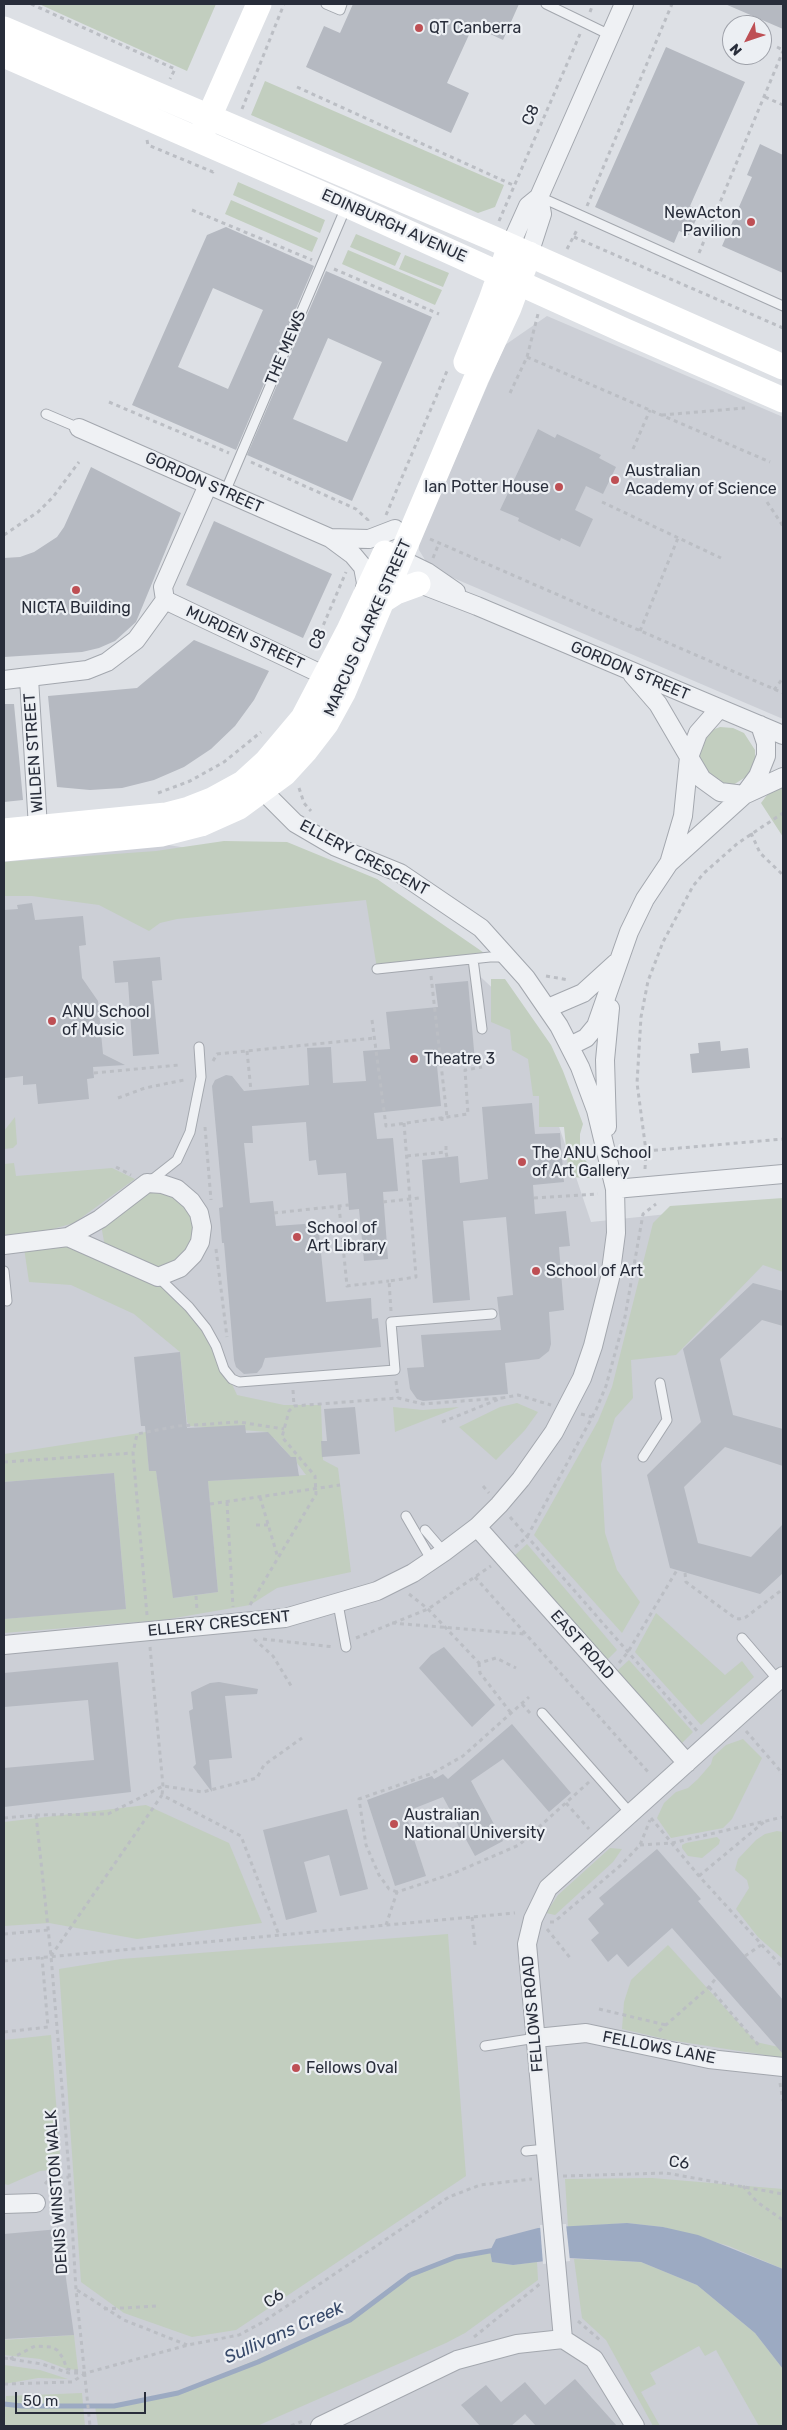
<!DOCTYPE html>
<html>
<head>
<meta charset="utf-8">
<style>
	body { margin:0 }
	#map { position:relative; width:787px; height:2430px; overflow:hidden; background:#dde0e5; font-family:Rubik,sans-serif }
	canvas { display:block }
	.frame { position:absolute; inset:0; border:5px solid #282d3a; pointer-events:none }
	.north { position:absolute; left:722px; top:15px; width:50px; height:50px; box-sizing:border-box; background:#eceff3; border:1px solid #9ea1a9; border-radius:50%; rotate:229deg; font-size:14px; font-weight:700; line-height:20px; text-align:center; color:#282d3a }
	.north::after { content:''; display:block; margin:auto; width:18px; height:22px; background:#be4f54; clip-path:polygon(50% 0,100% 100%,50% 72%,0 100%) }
	.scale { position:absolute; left:15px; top:2392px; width:131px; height:22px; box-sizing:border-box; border:2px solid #282d3a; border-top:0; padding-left:6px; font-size:15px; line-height:18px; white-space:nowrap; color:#282d3a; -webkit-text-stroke:4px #eceff3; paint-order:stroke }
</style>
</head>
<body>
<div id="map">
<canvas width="787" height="2430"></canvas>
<div class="frame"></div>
<div class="north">N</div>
<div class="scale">50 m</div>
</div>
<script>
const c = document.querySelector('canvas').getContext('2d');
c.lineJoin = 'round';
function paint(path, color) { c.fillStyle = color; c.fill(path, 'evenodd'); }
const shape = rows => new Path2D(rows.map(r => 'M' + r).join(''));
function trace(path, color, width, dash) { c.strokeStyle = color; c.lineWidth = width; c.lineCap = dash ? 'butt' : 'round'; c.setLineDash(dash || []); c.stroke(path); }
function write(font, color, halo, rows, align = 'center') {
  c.font = font + ' Rubik,sans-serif'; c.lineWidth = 4.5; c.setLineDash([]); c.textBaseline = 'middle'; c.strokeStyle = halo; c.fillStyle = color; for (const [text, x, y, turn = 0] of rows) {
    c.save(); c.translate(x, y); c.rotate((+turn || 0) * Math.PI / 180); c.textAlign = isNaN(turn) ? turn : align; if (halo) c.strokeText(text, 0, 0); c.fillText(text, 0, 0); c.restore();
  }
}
paint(shape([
	[547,316,783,417,783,719,437,571,427,563,419,550,419,542,505,345],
	[144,841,377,879,522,1016,591,1222,783,1202,783,2426,4,2426,4,854]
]), '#cccfd6');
paint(shape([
	[39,4,216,4,187,71],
	[265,81,504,185,495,207,478,213,251,115],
	[238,182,325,220,320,233,233,195],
	[231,200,318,238,312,252,225,214],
	[356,234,401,253,395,266,350,247],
	[348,250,442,290,435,305,342,264],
	[405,255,449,273,443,287,399,269],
	[720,727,733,728,744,733,755,750,755,761,749,775,733,785,725,785,698,766,699,745,712,730],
	[783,785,783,837,761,803,770,791],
	[224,841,287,842,377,879,490,957,377,969,366,900,177,919,160,923,149,931,99,905,32,896,4,896,4,862,156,851],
	[491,979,505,979,551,1045,563,1071,583,1124,580,1134,580,1155,589,1164,590,1178,569,1177,564,1127,539,1127,539,1096,533,1096,528,1059,512,1050,510,1030,491,1022],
	[15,1117,17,1144,13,1148,4,1149,4,1131],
	[14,1163,16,1176,112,1168,135,1179,74,1223,42,1232,4,1235,4,1164],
	[147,1183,177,1189,201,1235,165,1276,206,1328,237,1395,284,1405,321,1405,323,1460,338,1468,351,1572,277,1588,250,1605,163,1620,4,1633,4,1619,126,1608,114,1473,4,1482,4,1454,146,1432,149,1471,156,1471,174,1598,218,1592,208,1481,306,1475,297,1463,296,1457,291,1457,274,1438,269,1438,268,1432,190,1426,187,1422,180,1352,134,1314,71,1285,29,1282,23,1241,68,1237,106,1253,100,1219],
	[783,1198,783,1272,763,1265,676,1355,631,1360,633,1398,615,1418,601,1464,605,1533,617,1570,640,1602,622,1633,534,1535,598,1421,612,1387,653,1223,670,1206],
	[517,1403,538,1412,525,1430,496,1460,459,1427,500,1407],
	[393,1407,423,1410,459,1407,395,1432],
	[527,1544,617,1650,605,1662,513,1557],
	[656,1613,725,1675,742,1661,754,1677,701,1725,635,1652],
	[629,1660,693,1732,680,1745,616,1672],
	[743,1739,762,1758,732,1819,723,1828,671,1838,657,1818,664,1803,676,1792,688,1788,698,1779,711,1764,713,1757,726,1745],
	[146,1805,229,1843,262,1923,137,1939,49,1923,4,1926,4,1822],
	[777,1831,783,1832,783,1959,758,1937,736,1909,749,1888,747,1880,735,1870,738,1859,756,1840,765,1834],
	[717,1837,720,1840,719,1844,702,1858,688,1856,682,1848,682,1845,686,1843],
	[610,1848,622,1849,613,1862,555,1915,546,1913,558,1895],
	[448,1934,466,2176,236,2330,192,2337,124,2313,81,2282,59,1969,121,1959],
	[668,1945,756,2042,783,2048,783,2070,765,2055,669,2040,622,2029,624,2002,631,1980],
	[51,2035,61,2169,40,2171,8,2185,4,2184,4,2040],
	[652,2178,783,2189,783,2269,729,2246,663,2227,627,2223,568,2227,565,2179],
	[490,2251,492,2262,513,2265,537,2262,538,2280,465,2333,446,2343,257,2426,98,2426,95,2406,114,2406,178,2393,350,2320,410,2275,456,2257],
	[574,2259,641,2262,697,2285,755,2333,783,2369,783,2426,759,2426,716,2350,705,2356,699,2346,650,2373,656,2384,641,2392,660,2426,653,2426,606,2340,582,2318],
	[74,2335,78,2370,67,2369,40,2359,4,2355,4,2340],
	[4,2365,40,2370,68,2379,38,2378,4,2384],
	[82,2393,85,2426,4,2426,6,2396]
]), '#c2cebf');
paint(shape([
	[627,2223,663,2227,698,2235,783,2269,783,2369,755,2333,697,2285,641,2262,570,2258,513,2265,492,2262,490,2251,496,2239,538,2228]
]), '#9caac2');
paint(shape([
	[566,2224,570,2261,543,2264,540,2225]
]), '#dde0e5');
trace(shape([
	[4,2404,22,2406,114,2406,178,2393,258,2362,350,2320,410,2275,456,2257,495,2250]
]), '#9caac2', 5);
paint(shape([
	[353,4,519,4,503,40,473,26,447,83,469,93,451,133,306,67,324,26,340,33],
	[725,4,783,4,783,29],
	[666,47,745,82,690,206,700,211,689,235,679,231,674,243,595,207],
	[760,144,783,155,783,273,722,246,752,177,747,175],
	[226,227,314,266,236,450,132,405,207,235],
	[213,288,263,310,228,389,178,367],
	[326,271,432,317,352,501,247,455],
	[328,338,382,362,347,442,293,419],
	[538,429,555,438,557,434,601,455,599,458,616,467,603,494,586,486,575,510,593,519,580,547,561,538,560,541,518,521,519,518,500,510],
	[91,467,181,513,136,622,115,641,99,648,82,652,4,657,4,558,20,557,34,552,57,537,64,527],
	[214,521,332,574,303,638,186,585],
	[194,640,269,671,254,700,235,726,211,749,184,767,154,780,122,788,90,790,57,787,48,696,137,688],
	[4,704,14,704,23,800,4,802],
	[32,903,35,920,83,916,86,945,79,946,82,978,98,1001,103,1054,125,1065,93,1067,94,1078,87,1079,89,1099,38,1104,36,1084,23,1085,23,1076,5,1078,4,910,18,909,17,905],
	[160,957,162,980,152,981,159,1054,133,1056,128,982,115,983,113,961],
	[468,981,475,1062,437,1066,441,1106,374,1113,377,1139,393,1138,398,1191,383,1192,388,1259,364,1261,359,1209,349,1210,346,1173,318,1175,316,1160,309,1161,306,1122,252,1126,253,1143,244,1143,250,1203,273,1201,276,1226,318,1223,326,1302,371,1298,372,1319,378,1318,381,1347,265,1358,262,1367,257,1373,244,1374,236,1367,234,1360,224,1243,222,1243,219,1208,223,1207,212,1086,215,1080,226,1075,232,1076,244,1091,309,1085,307,1048,331,1047,333,1083,366,1081,363,1051,390,1049,386,1012,438,1007,435,984],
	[720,1041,721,1051,748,1048,750,1068,692,1073,690,1054,699,1053,698,1043],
	[532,1103,535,1134,560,1133,564,1182,533,1185,535,1214,566,1211,570,1246,559,1247,564,1310,549,1312,551,1344,549,1351,539,1359,505,1363,508,1394,423,1401,417,1399,410,1389,407,1368,424,1367,421,1335,501,1330,497,1297,513,1295,506,1217,463,1221,470,1300,433,1303,422,1160,458,1156,460,1183,488,1179,482,1107],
	[753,1283,783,1291,783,1326,762,1320,720,1359,733,1415,783,1429,783,1466,725,1447,684,1487,698,1543,751,1557,783,1524,783,1573,760,1594,670,1568,647,1475,701,1422,683,1349],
	[180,1352,187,1428,245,1425,246,1433,268,1432,291,1457,296,1457,299,1476,208,1481,218,1592,173,1598,156,1471,149,1471,145,1426,141,1426,134,1357],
	[355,1407,360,1454,322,1457,321,1441,327,1441,324,1409],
	[114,1473,126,1609,4,1619,4,1482],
	[444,1647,495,1705,472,1727,419,1668,431,1655],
	[118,1662,131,1792,4,1807,4,1768,94,1760,88,1700,4,1707,4,1673],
	[219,1682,258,1689,257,1694,225,1696,232,1758,209,1760,212,1792,193,1767,196,1764,189,1711,193,1709,191,1692,210,1683],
	[512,1724,571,1793,549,1812,503,1759,471,1781,503,1841,475,1856,443,1797,405,1812,426,1876,395,1886,367,1800,432,1776,434,1779,443,1774,448,1779],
	[347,1809,368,1889,340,1896,329,1855,304,1862,317,1912,286,1920,263,1830],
	[657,1849,701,1899,698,1901,783,2000,783,2054,672,1928,628,1967,617,1954,608,1962,591,1940,599,1933,588,1919,604,1904,599,1898],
	[59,2229,74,2335,4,2339,4,2234],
	[575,2379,617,2426,536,2426,525,2414,511,2426,480,2426,461,2405,486,2385,501,2402,525,2382,545,2405]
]), '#b5b9c1');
const lane = shape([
	[326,4,340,10,342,4],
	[546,4,610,35],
	[540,197,783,306],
	[46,414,79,428],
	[225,492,346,207],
	[473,959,482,1029],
	[377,969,490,957,506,957],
	[149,1182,177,1160,190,1132,201,1077,199,1047],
	[4,1271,7,1301],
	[158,1277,189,1307,206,1328,216,1346,224,1369,232,1379,239,1382,395,1370,391,1322,492,1314],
	[643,1457,667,1420,660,1383],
	[406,1516,432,1561],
	[425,1530,444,1552],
	[338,1604,346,1647],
	[742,1638,778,1680],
	[542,1713,631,1814],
	[485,2046,536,2038],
	[526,2151,546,2149]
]);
const street = shape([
	[510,246,528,206,539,197,624,4],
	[529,254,542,214,539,197],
	[79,428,330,538,353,555,363,567,366,583,364,593],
	[330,538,369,539,395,529],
	[390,554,427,572,456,592],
	[407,579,477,606,783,735],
	[165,600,317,672,327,674],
	[632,674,658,704,689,757,683,816,670,860],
	[29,678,38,828],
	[4,680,87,670,107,662,136,640,165,600,163,587,208,485],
	[719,709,698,733,689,757,702,779,720,792,744,795,758,776,766,756,766,743,760,725],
	[548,1008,583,993,616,963],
	[570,1046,586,1038,596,1026,629,932,645,899,669,863,744,795,783,777],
	[607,1127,605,1060,610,1008],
	[147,1183,162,1184,177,1189,191,1201,199,1213,202,1227,200,1242,193,1255,180,1268,158,1277,68,1237,100,1219,147,1183],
	[615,1189,783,1174],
	[4,1245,68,1237],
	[477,1527,687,1763],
	[4,1645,285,1618,377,1591,413,1573,444,1552,477,1527,499,1505,521,1479,554,1432,582,1378,593,1346,610,1278,616,1233,615,1189,596,1110,580,1067,559,1026,526,978,481,928,400,873,336,847,295,823,267,795,257,782],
	[536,2038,586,2033,709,2059,783,2067],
	[4,2204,36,2203],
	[563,2339,527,1944,533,1919,548,1888,783,1676],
	[320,2426,457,2360,517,2344,563,2339,594,2359,635,2426]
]);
trace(lane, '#a3a7ae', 11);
trace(street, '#a3a7ae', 20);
trace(shape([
	[31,4,175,69,170,79],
	[590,12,593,4],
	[777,47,783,50],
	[297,87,513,185],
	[765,97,783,105],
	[242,109,284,4],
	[147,140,148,145,213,172,215,169],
	[587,206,672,4],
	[192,210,312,260],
	[499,221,580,34],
	[574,237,783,328],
	[567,249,578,228],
	[699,253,783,51],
	[334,269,439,314],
	[527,357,770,462],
	[510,393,527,357,538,314],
	[109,402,229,453],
	[662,415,745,408],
	[633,449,650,410],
	[251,462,356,509,368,520,367,523],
	[602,502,721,558],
	[767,502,783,526],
	[386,515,447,371],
	[4,535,38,512,53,497,79,462],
	[430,539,783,693],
	[433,558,439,543],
	[640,631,678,538],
	[314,647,346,572],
	[774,690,783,678],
	[299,788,304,803,311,811],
	[158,793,190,781,224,762,261,732],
	[751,833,760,853,783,875],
	[431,976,447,1117],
	[546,976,569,980],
	[372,1020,386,1126,468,1114,465,1070,482,1067],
	[247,1051,251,1091],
	[213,1061,217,1054,375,1038],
	[94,1073,179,1065],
	[118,1098,145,1088,184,1080],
	[442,1117,442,1125],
	[205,1127,211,1200],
	[446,1146,446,1152],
	[622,1150,646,1151,783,1139],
	[407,1156,446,1152,447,1157],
	[116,1167,131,1175],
	[645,1169,646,1151,637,1083,641,1017,648,981,663,942,693,886,704,873,738,843,783,813],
	[534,1198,598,1194],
	[383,1202,419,1198],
	[339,1206,347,1286,389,1281],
	[274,1213,349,1205],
	[216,1249,227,1337],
	[391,1311,389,1281,416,1277,404,1123],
	[396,1381,398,1398],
	[293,1390,294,1406],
	[581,1414,592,1417],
	[442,1422,502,1398,518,1395,551,1405],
	[4,1462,133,1453],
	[483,1486,489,1493],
	[260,1497,278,1558],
	[227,1502,233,1607],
	[210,1504,340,1485],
	[510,1517,698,1732],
	[256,1525,268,1525],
	[515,1547,527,1537,596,1410,606,1386,625,1317,643,1214,656,1204],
	[685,1573,686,1582,735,1618,739,1619,746,1617,783,1589],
	[475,1577,650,1774],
	[409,1594,428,1609,479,1663,496,1658,516,1668],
	[196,1596,197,1610],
	[250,1605,316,1494,315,1476,282,1437,289,1411,294,1406,398,1398,423,1404,502,1398],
	[147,1615,133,1453,137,1434,178,1426,239,1422,284,1429],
	[392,1623,525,1634],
	[356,1638,428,1609,491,1566],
	[254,1639,273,1656,293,1689],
	[263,1639,334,1647],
	[150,1647,163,1786,162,1795],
	[479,1663,480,1673,511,1713],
	[619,1663,628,1652,677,1570],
	[522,1704,530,1713],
	[746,1731,783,1774],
	[566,1803,589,1829],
	[36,1815,51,1956,69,2171,76,2290,90,2426],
	[4,1818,36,1815,108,1814,163,1786,203,1792,257,1778,264,1765,302,1738],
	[651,1818,699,1876,783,1968],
	[640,1845,672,1843,783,1817],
	[699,1876,764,1822],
	[397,1892,389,1889,379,1875,366,1845,359,1799,433,1773,463,1756,529,1697],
	[472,1917,475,1945],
	[550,1922,554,1922,621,1865,640,1845,650,1820],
	[386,1925,397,1892,452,1874,519,1845,589,1782],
	[547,1929,571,1959],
	[4,1934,48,1930],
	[51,1956,162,1795,241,1836,279,1935],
	[745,1956,761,1945],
	[4,1961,515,1913],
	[709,1987,761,2048],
	[599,2009,666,2025],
	[659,2031,709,1987,717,1977],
	[4,2032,48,2027,42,1957],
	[780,2083,783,2101],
	[563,2176,666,2173,783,2194],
	[45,2184,49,2179,69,2177],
	[743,2186,757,2202,783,2220],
	[77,2290,124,2320,187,2345],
	[104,2309,158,2306],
	[578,2321,601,2341],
	[474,2337,541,2283],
	[4,2358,42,2364,69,2373,86,2373,188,2345,239,2335,263,2322,449,2197,480,2185,532,2179],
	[10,2359,35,2346,51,2347,57,2350,63,2358,67,2369,78,2371],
	[4,2384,72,2382,86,2373],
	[291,2426,305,2420]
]), '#bbbec4', 3, [4, 4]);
trace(lane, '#eff1f4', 9);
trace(street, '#eff1f4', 18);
trace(shape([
	[4,29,492,238,783,367],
	[4,55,347,205,623,330,783,400],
	[202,133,259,4],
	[466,362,491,300,510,246],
	[382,601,396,592,418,584],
	[4,831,166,815,189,809,212,800,243,783,266,762,303,718,349,630,385,553],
	[4,849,162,834,201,824,239,807,284,774,306,750,326,724,343,693,476,379,509,308,529,254]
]), '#fff', 25);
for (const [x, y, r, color] of [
	[419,28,5,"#be4f54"],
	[751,222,5,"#be4f54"],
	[615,480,5,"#be4f54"],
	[559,487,5,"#be4f54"],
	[76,590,5,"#be4f54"],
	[52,1021,5,"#be4f54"],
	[414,1059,5,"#be4f54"],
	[522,1162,5,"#be4f54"],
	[297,1237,5,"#be4f54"],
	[536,1271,5,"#be4f54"],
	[394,1824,5,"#be4f54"],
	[296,2068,5,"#be4f54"]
]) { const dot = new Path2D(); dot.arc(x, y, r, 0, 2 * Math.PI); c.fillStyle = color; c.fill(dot); trace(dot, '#eceff3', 2); }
write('16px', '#282d3a', '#eceff3', [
	["QT Canberra",429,28],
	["NewActon",741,213,"right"],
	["Pavilion",741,231,"right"],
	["Australian",625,471],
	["Academy of Science",625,489],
	["Ian Potter House",549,487,"right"],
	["NICTA Building",76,608,"center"],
	["ANU School",62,1012],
	["of Music",62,1030],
	["Theatre 3",424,1059],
	["The ANU School",532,1153],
	["of Art Gallery",532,1171],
	["School of",307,1228],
	["Art Library",307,1246],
	["School of Art",546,1271],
	["Australian",404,1815],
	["National University",404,1833],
	["Fellows Oval",306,2068]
], 'left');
write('16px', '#282d3a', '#eceff3', [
	["C8",531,115,-66],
	["EDINBURGH AVENUE",394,226,24],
	["THE MEWS",286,348,-67],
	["GORDON STREET",204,483,24],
	["MARCUS CLARKE STREET",368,628,-66],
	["MURDEN STREET",245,638,25],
	["C8",318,639,-66],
	["GORDON STREET",630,671,23],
	["WILDEN STREET",34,753,-94],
	["ELLERY CRESCENT",364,858,28],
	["ELLERY CRESCENT",219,1624,-6],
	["EAST ROAD",582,1645,48],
	["FELLOWS ROAD",533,2014,-95],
	["FELLOWS LANE",659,2048,11],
	["C6",679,2163,7],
	["DENIS WINSTON WALK",57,2192,-94],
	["C6",274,2299,-34]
]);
write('italic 18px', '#374969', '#eceff3', [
	["Sullivans Creek",284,2333,-24]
]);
</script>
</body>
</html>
